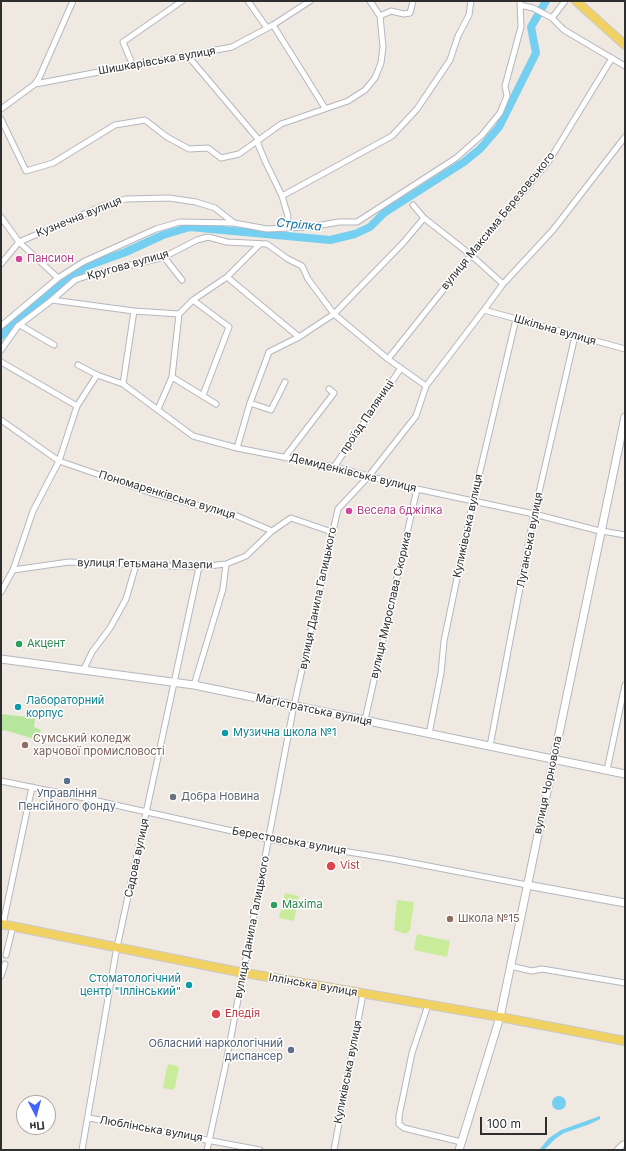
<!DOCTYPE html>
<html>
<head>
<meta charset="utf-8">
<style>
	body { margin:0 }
	#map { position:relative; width:626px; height:1151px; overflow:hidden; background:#efe9e1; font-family:Inter,sans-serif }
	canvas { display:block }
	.frame { position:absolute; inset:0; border:2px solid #2e2e2e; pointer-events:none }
	.north { position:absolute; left:16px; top:1095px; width:40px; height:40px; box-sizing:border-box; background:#fff; border:1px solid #ababab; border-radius:50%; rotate:174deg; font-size:11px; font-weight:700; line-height:16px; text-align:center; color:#2e2e2e }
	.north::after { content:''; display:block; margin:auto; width:14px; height:18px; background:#4264fb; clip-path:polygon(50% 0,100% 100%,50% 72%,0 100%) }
	.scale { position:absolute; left:480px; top:1117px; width:67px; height:18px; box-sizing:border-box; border:2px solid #2e2e2e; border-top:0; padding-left:5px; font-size:12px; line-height:14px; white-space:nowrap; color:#2e2e2e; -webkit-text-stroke:3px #fff; paint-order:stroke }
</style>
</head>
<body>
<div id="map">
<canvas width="626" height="1151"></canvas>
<div class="frame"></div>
<div class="north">Пн</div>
<div class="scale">100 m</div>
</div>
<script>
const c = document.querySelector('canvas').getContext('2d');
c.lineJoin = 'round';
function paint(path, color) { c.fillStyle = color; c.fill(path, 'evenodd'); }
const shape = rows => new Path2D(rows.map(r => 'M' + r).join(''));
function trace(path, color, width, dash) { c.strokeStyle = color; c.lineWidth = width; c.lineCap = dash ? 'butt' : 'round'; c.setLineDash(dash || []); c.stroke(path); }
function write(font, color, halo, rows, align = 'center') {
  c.font = font + ' Inter,sans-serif'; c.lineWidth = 3; c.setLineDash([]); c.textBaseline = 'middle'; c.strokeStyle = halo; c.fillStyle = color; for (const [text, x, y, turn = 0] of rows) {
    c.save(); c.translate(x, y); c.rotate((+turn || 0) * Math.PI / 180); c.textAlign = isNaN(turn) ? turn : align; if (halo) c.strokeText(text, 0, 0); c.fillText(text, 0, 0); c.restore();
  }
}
paint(shape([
	[1,714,35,718,34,727,41,730,37,740,5,730,1,732]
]), '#b6e59e');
paint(shape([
	[285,893,299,896,294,921,279,918],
	[397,900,414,902,410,930,406,934,394,930],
	[417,934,450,941,447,957,414,950],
	[169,1064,177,1066,179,1068,175,1087,172,1090,164,1088,163,1086,167,1067]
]), '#c9ec9a');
paint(shape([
	'552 1103a7 7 0 1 1 14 0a7 7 0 1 1-14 0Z',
	[600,1116,600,1119,590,1124,564,1133,555,1139,544,1150,539,1150,549,1138,561,1130]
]), '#75cff0');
trace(shape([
	[1,336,18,317,87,266,126,252,163,235,190,227,330,240,355,234,370,227,384,213,464,162,480,149,499,127,536,53,531,27,546,1]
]), '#75cff0', 8);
const street = shape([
	[248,1,267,28],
	[370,1,380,16,391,11,404,14,410,13,413,1],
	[520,5,533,8,552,18,564,30,625,66],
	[552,18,565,1],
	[273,25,325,108],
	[188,56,258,139,258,144,265,161,282,196,288,216,286,228],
	[133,66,123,42,182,1],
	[35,84,39,78,73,1],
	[1,109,35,84,232,47,273,25,310,1],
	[1,119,26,171,53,163,115,125,145,120,167,137,189,149,208,148,221,158,239,154,281,124,348,101,365,90,375,78,381,63,383,47,380,16],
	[282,196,392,136,417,109,450,60,458,36,469,15,471,1],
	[413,205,424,218,471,255,503,284],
	[1,217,19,242,58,278],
	[164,257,182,280],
	[1,264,19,242,105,205,126,199,169,198,196,202,215,208,234,223],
	[227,277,299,337],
	[52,300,75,280,90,275,164,257,197,240,208,237,227,242,267,244,288,259,302,266,308,279,334,314,388,359,426,386],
	[193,300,229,327,203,395],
	[484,310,625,349],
	[20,325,54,345],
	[1,326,58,278,83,262,156,229,180,222,234,223,267,229,310,227,339,222,357,222,456,158,482,135,500,113,507,96,505,86,521,27,520,1],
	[1,350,18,326,52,300,134,311,179,314,193,300,227,277,260,244],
	[388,359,471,255,549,161,612,58],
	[1,362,77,406],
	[78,365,97,375,123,384,193,436,237,448,334,467,417,489,534,514,596,530,625,535],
	[172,377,216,404],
	[123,384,134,311],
	[250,403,271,410,285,382],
	[158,409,172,377,179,314],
	[1,420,59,461,152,493,237,516,272,531],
	[237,448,250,403,269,352,299,337,334,314,403,243,424,218],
	[285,457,334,393,329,389],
	[334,467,401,368],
	[13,570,69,562,199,567,226,564,246,556,272,531,291,518,332,532],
	[1,592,13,570,33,511,59,461,77,406,97,375],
	[84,669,92,652,110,628,126,599,136,565],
	[194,685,223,589,226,564],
	[365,720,417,489],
	[429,734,441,673,444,641,473,501,516,319],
	[490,746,534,514,575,336],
	[607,770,625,685],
	[1,781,75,796,268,839,392,859,527,885],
	[3,924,32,787],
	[6,955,13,926],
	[510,966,532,971,542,969,625,983],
	[1,976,5,964],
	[428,1005,412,1053,399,1116,399,1124,404,1128,461,1142],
	[89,1118,260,1150],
	[82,1150,116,952,199,567],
	[207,1150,225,1068,293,710,338,509,368,477,416,416,426,386,484,310,503,284,553,230,625,137],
	[334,1150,363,994],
	[617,1150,623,1144,625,1144]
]);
const secondary = shape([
	[1,659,194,685,625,774],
	[527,885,625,903],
	[459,1150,500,1017,625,417]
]);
const primary = shape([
	[576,1,625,45],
	[1,924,234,971,500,1017,625,1041]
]);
trace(street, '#b4b7c1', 7);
trace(secondary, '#b4b7c1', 9);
trace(primary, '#c9c9c9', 10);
trace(street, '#fff', 5);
trace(secondary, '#fff', 7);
trace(primary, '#f2d163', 8);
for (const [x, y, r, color] of [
	[19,259,4,"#d1479c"],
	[349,511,4,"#d1479c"],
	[19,644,4,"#2e9e5b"],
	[18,707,4,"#0f9aa8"],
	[225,733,4,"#0f9aa8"],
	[25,745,4,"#8d6e63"],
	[67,781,4,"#5c6f8a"],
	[173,797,4,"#6b7280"],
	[331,866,5,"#e0444e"],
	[274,905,4,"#2e9e5b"],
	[450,919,4,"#8d6e63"],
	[189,985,4,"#0f9aa8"],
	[216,1014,5,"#e0444e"],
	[291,1050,4,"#5c6f8a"]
]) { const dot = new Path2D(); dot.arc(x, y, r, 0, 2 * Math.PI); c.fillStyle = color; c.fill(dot); trace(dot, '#fff', 1.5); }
write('11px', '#2e2e2e', '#fff', [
	["Шишкарівська вулиця",157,61,-10],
	["Кузнечна вулиця",79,217,-22],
	["вулиця Максима Березовського",498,221,-51],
	["Кругова вулиця",128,265,-16],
	["Шкільна вулиця",555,330,16],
	["проїзд Паляниці",367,417,-56],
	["Демиденківська вулиця",353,473,14],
	["Пономаренківська вулиця",167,495,17],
	["Куликівська вулиця",468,526,-78],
	["Луганська вулиця",530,540,-79],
	["вулиця Гетьмана Мазепи",145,564,1],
	["вулиця Данила Галицького",318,598,-78],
	["вулиця Мирослава Скорика",391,605,-77],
	["Маґістратська вулиця",314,710,12],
	["вулиця Чорновола",548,785,-78],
	["Берестовська вулиця",289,841,10],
	["Садова вулиця",137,858,-78],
	["вулиця Данила Галицького",252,927,-79],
	["Іллінська вулиця",313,985,10],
	["Куликівська вулиця",348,1072,-79],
	["Люблінська вулиця",151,1129,10]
]);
write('11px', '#b23c85', '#fff', [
	["Пансион",27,259],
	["Весела бджілка",357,511]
], 'left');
write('11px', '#27864d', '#fff', [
	["Акцент",27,644],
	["Maxima",282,905]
], 'left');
write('11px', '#0d838f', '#fff', [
	["Лабораторний",26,701],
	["корпус",26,714],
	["Музична школа №1",233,733],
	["Стоматологічний",181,979,"right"],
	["центр \"Іллінський\"",181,992,"right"]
], 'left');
write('11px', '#785e54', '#fff', [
	["Сумський коледж",33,739],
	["харчової промисловості",33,752],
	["Школа №15",458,919]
], 'left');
write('11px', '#4e5e75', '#fff', [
	["Управління",67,794],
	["Пенсійного фонду",67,807],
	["Обласний наркологічний",283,1044,"right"],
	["диспансер",283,1057,"right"]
]);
write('11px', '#5b616d', '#fff', [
	["Добра Новина",181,797]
], 'left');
write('11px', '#be3a42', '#fff', [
	["Vist",340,866],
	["Еледія",225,1014]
], 'left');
write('italic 12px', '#0d6fa3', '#fff', [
	["Стрілка",299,225,5]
]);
</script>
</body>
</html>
